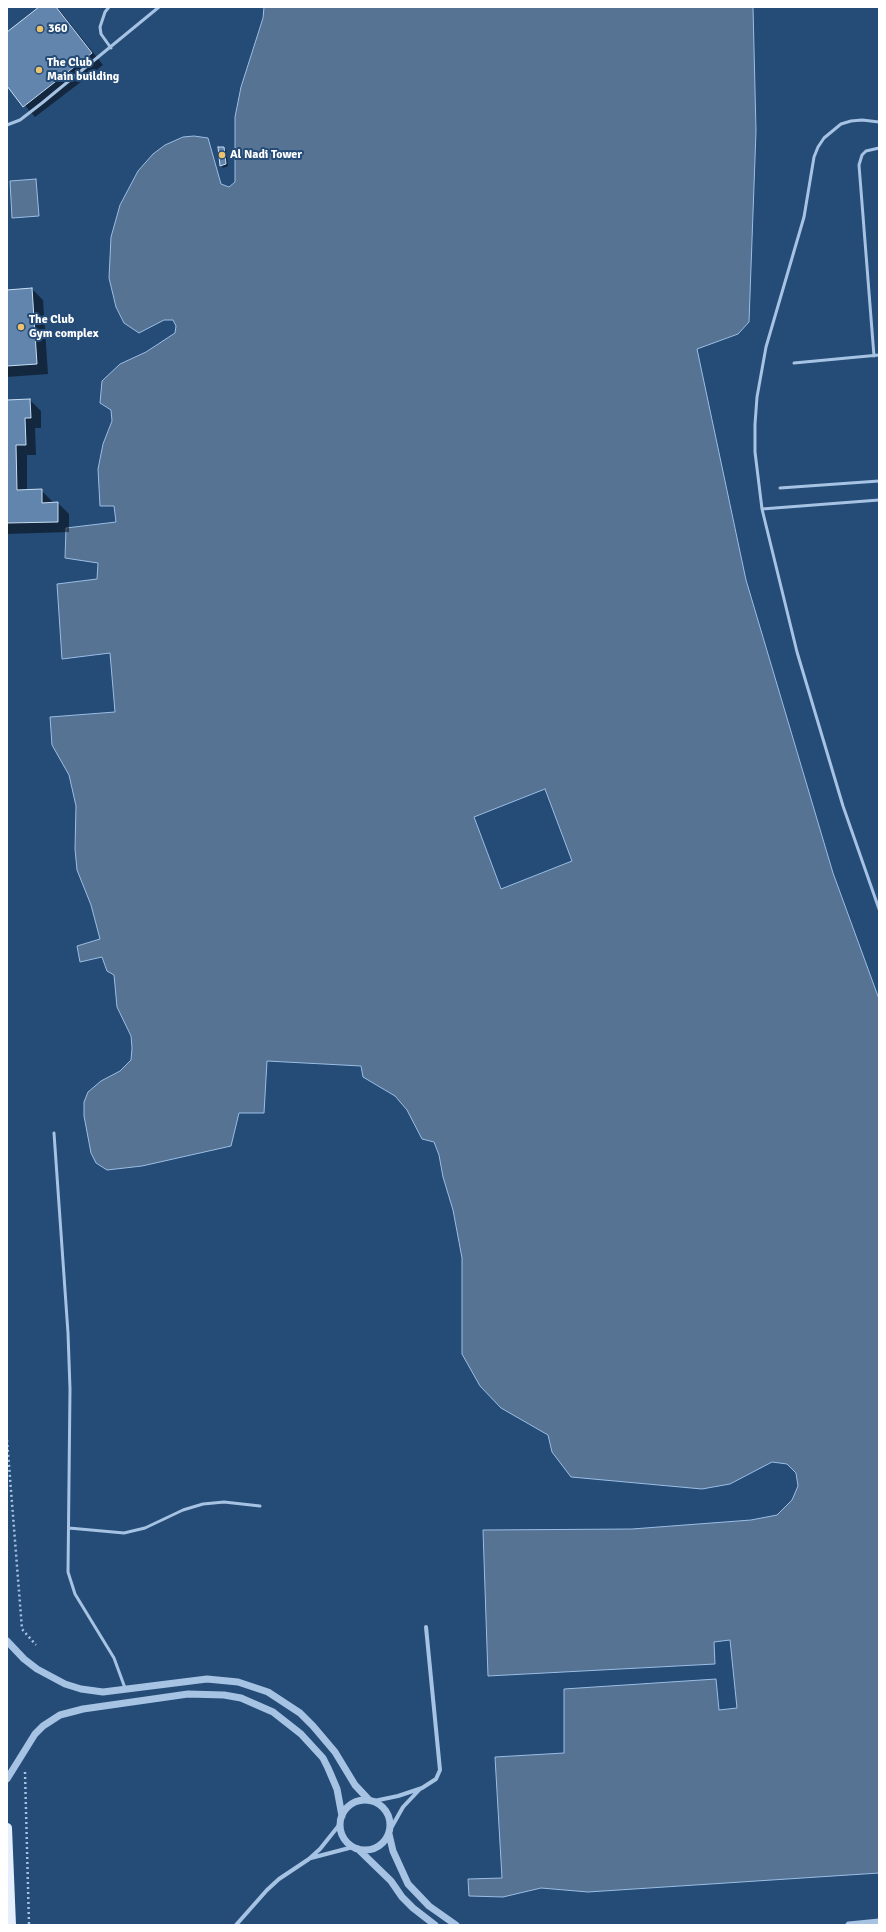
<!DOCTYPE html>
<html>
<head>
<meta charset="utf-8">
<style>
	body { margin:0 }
	#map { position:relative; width:886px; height:1932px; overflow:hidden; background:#254b77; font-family:Signika,sans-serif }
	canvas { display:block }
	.frame { position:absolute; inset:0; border:8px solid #fff; pointer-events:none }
</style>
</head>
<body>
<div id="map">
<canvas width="886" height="1932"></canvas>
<div class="frame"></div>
</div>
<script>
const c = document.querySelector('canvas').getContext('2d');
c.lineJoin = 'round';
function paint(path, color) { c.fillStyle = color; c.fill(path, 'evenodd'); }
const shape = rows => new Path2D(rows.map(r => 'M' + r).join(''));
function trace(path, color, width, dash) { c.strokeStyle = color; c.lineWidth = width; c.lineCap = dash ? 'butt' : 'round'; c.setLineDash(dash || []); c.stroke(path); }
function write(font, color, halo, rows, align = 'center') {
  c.font = font + ' Signika,sans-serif'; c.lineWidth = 4; c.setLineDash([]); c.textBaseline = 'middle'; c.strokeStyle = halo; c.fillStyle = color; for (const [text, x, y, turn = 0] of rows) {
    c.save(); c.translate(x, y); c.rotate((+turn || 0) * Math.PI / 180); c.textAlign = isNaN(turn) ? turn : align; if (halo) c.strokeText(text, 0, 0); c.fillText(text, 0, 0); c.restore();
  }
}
const water = shape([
	[264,7,753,7,756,131,749,322,738,334,697,349,746,580,833,873,879,999,879,1873,588,1892,541,1888,503,1897,469,1896,468,1879,502,1878,495,1757,564,1753,564,1689,716,1679,719,1710,737,1708,730,1640,714,1642,715,1664,488,1676,483,1530,632,1529,751,1520,777,1515,792,1500,798,1486,796,1473,787,1464,772,1462,730,1484,702,1489,571,1477,552,1452,548,1435,501,1408,480,1386,462,1354,462,1258,453,1210,443,1177,439,1155,434,1142,422,1139,407,1110,395,1096,363,1077,361,1066,267,1061,264,1113,239,1113,231,1146,142,1166,107,1170,96,1163,91,1153,84,1116,84,1102,88,1092,101,1081,120,1071,131,1060,132,1048,131,1036,117,1007,114,975,107,971,102,957,80,962,77,946,100,939,91,905,77,870,75,849,76,806,69,775,52,745,50,717,115,712,110,653,62,659,57,584,97,579,98,563,65,558,66,528,116,522,114,506,100,506,98,469,103,444,112,421,111,410,100,403,102,381,120,364,146,352,175,333,176,326,173,320,164,320,139,333,124,323,116,307,109,278,111,237,120,205,138,171,153,154,165,145,183,137,194,136,208,138,221,184,229,187,235,182,235,117,241,87,263,18,264,7],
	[545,789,572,861,501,889,474,817,545,789],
	[36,179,39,216,12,218,10,181,36,179]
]);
paint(water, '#577394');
trace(water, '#9abee4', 1);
paint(shape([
	[40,7,57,7,103,65,35,117,7,85,7,33],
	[224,148,226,150,228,166,223,168,221,165],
	[32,289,43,300,48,374,7,377,7,291],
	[30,400,41,411,41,428,35,428,36,455,27,455,27,491,41,490,52,501,52,503,58,503,69,514,69,532,7,534,7,401]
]), '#0007');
const building = shape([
	[39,7,56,7,92,53,23,107,7,86,7,32,39,7],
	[218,147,224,147,226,164,220,166,218,147],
	[32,288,37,364,7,366,7,290,32,288],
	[30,399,31,418,25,418,26,445,16,445,17,490,42,489,42,503,58,502,58,522,7,523,7,400,30,399]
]);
paint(building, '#6185ac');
trace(building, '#c8ddf3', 1);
trace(shape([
	[7,1440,22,1629,36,1645],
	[25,1772,29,1925]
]), '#a6c3e3', 2.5, [2, 3]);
trace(shape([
	[109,7,105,12,100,27,101,34,111,48],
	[879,122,862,120,851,121,841,124,824,138,818,147,814,157,804,217,766,347,757,397,755,424,755,452,762,509,797,652,843,806,879,909],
	[7,125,20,120,42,103,159,7],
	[874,356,859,165,862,155,866,151,879,148],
	[794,363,879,355],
	[780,488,879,481],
	[762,509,879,500],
	[54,1133,68,1333,70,1389,68,1572,75,1594,114,1658,125,1688],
	[69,1528,124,1533,145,1528,183,1510,203,1504,224,1502,260,1506]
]), '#a6c3e3', 3);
trace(shape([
	[374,1801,398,1796,422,1788,436,1779,440,1770,426,1627],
	[390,1830,403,1807,420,1789],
	[311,1858,353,1847],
	[236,1925,267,1890,279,1879,309,1859,320,1849,340,1824]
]), '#a6c3e3', 4);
trace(shape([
	[7,1641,24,1659,37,1669,65,1684,81,1689,103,1692,207,1679,238,1682,268,1692,300,1713,313,1726,335,1752,355,1785,369,1800],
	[7,1779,35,1734,43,1726,60,1715,83,1709,188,1694,224,1695,241,1698,273,1712,301,1734,323,1758,328,1768,337,1789,342,1816],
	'340 1825a25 25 0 1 1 50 0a25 25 0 1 1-50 0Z',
	[389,1834,393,1851,408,1884,429,1906,456,1925],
	[358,1849,391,1881,402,1897,413,1908,435,1925],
	[849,1925,879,1922]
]), '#a6c3e3', 7);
trace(shape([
	[7,1828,11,1925]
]), '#e5eefc', 10);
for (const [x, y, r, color] of [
	[40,29,4,"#ecc36a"],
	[39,70,4,"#ecc36a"],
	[222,155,4,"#ecc36a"],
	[21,327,4,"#ecc36a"]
]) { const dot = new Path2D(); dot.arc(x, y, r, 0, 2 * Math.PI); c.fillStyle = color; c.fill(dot); trace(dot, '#254b77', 1.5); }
write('bold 12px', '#fff', '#254b77', [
	["360",48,29],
	["The Club",47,63],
	["Main building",47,77],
	["Al Nadi Tower",230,155],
	["The Club",29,320],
	["Gym complex",29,334]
], 'left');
</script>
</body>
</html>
